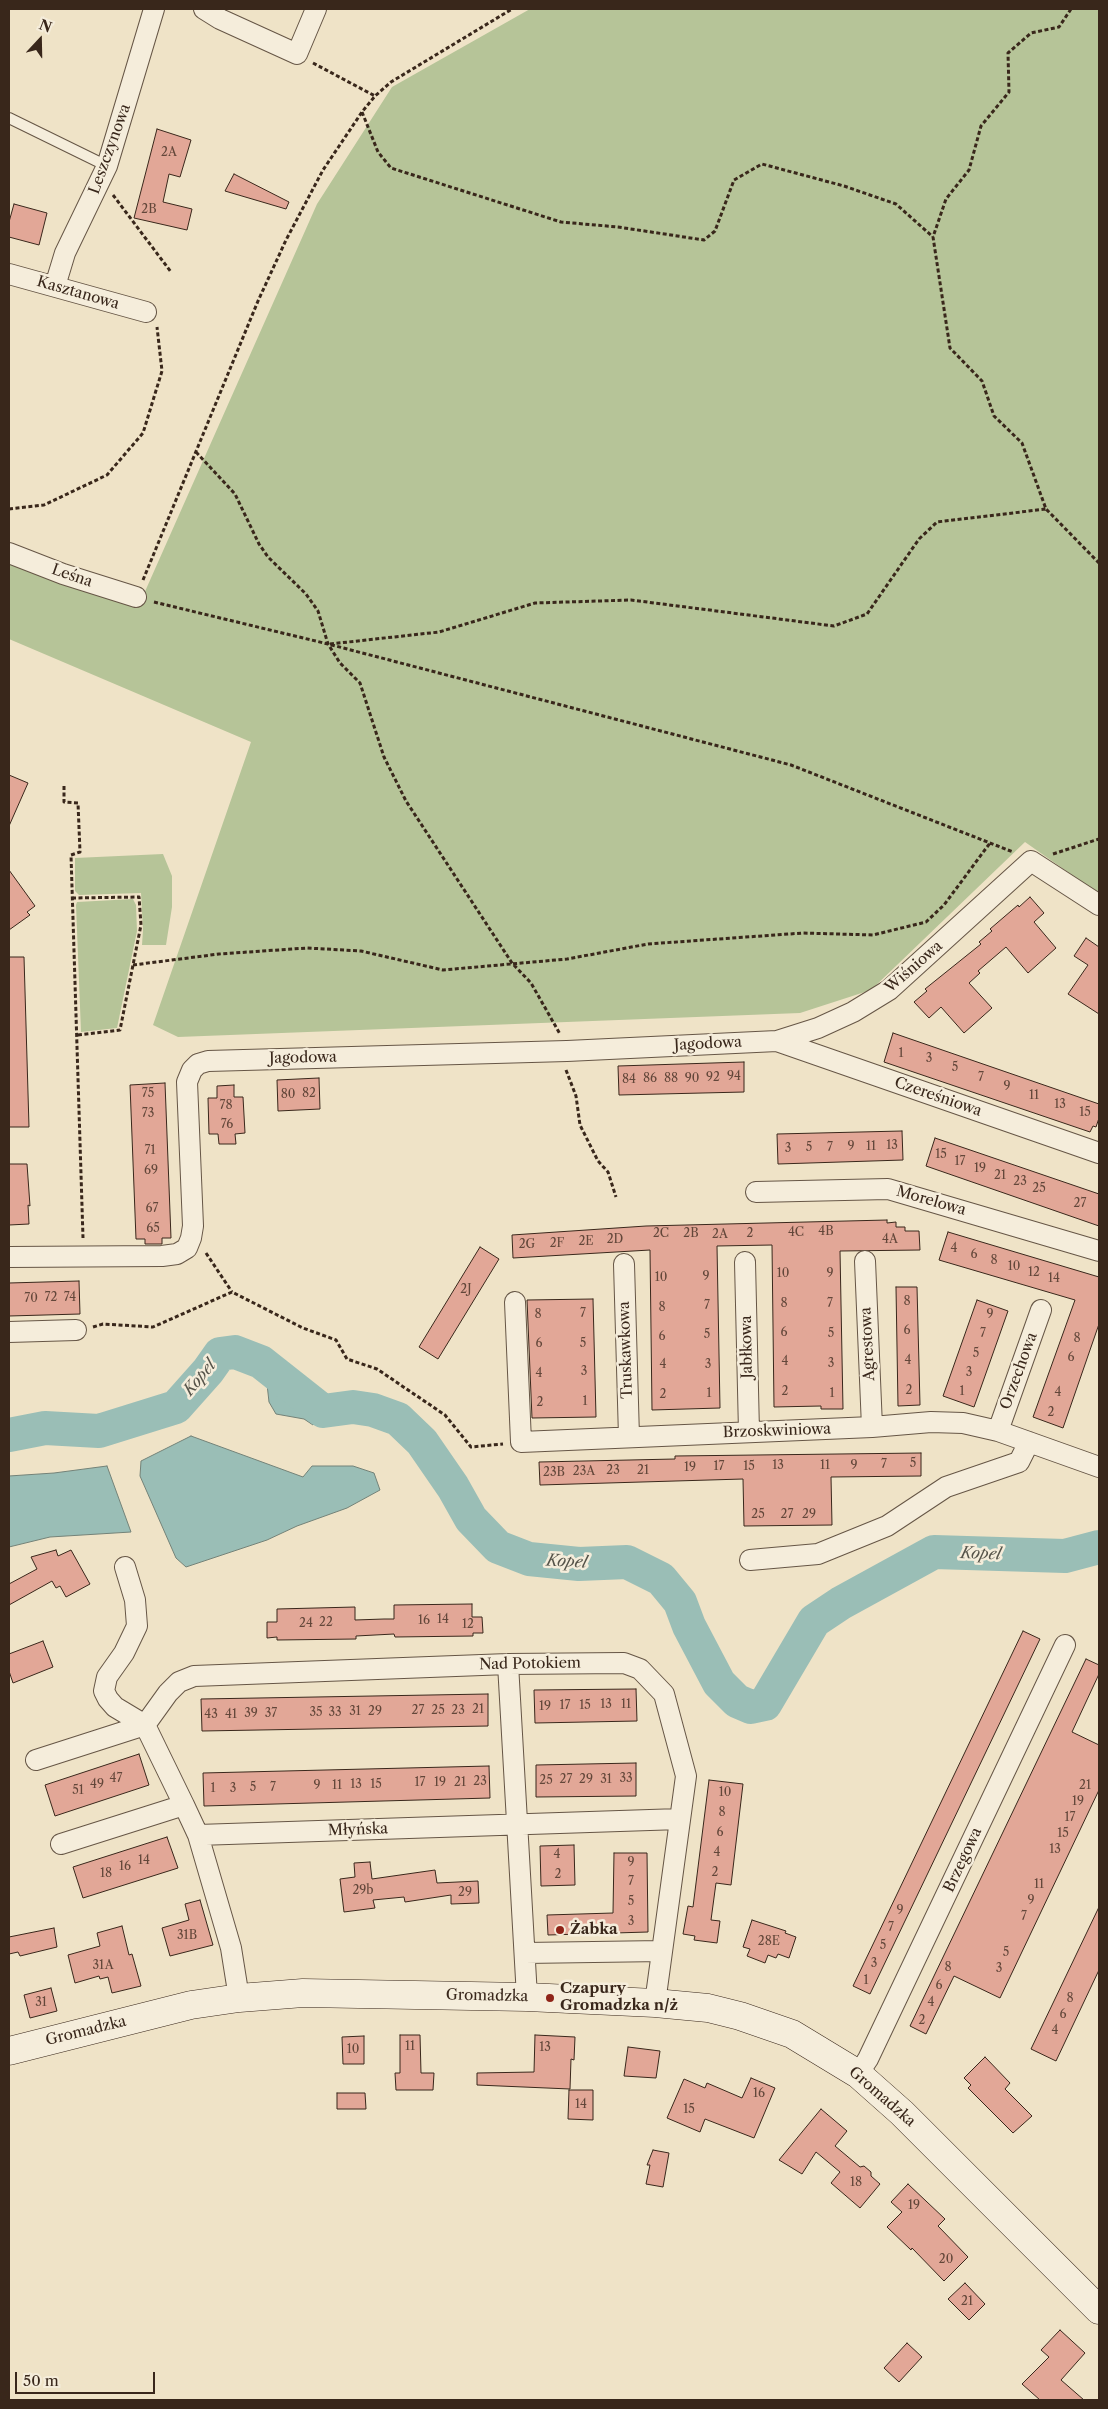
<!DOCTYPE html>
<html>
<head>
<meta charset="utf-8">
<style>
	body { margin:0 }
	#map { position:relative; width:1108px; height:2409px; overflow:hidden; background:#efe3c7; font-family:"Libre Caslon Text",serif }
	canvas { display:block }
	.frame { position:absolute; inset:0; border:10px solid #39271b; pointer-events:none }
	.north { position:absolute; left:15px; top:15px; width:50px; height:50px; -webkit-text-stroke:4px #f5eddb; paint-order:stroke; rotate:21deg; font-size:14px; font-weight:700; line-height:20px; text-align:center; color:#39271b }
	.north::after { content:''; display:block; margin:auto; width:18px; height:22px; background:#39271b; clip-path:polygon(50% 0,100% 100%,50% 72%,0 100%) }
	.scale { position:absolute; left:15px; top:2372px; width:140px; height:22px; box-sizing:border-box; border:2px solid #39271b; border-top:0; padding-left:6px; font-size:15px; line-height:18px; white-space:nowrap; color:#39271b; -webkit-text-stroke:4px #f5eddb; paint-order:stroke }
</style>
</head>
<body>
<div id="map">
<canvas width="1108" height="2409"></canvas>
<div class="frame"></div>
<div class="north">N</div>
<div class="scale">50 m</div>
</div>
<script>
const c = document.querySelector('canvas').getContext('2d');
c.lineJoin = 'round';
function paint(path, color) { c.fillStyle = color; c.fill(path, 'evenodd'); }
const shape = rows => new Path2D(rows.map(r => 'M' + r).join(''));
function trace(path, color, width, dash) { c.strokeStyle = color; c.lineWidth = width; c.lineCap = dash ? 'butt' : 'round'; c.setLineDash(dash || []); c.stroke(path); }
function write(font, color, halo, rows, align = 'center') {
  c.font = font + ' "Libre Caslon Text",serif'; c.lineWidth = 5; c.setLineDash([]); c.textBaseline = 'middle'; c.strokeStyle = halo; c.fillStyle = color; for (const [text, x, y, turn = 0] of rows) {
    c.save(); c.translate(x, y); c.rotate((+turn || 0) * Math.PI / 180); c.textAlign = isNaN(turn) ? turn : align; if (halo) c.strokeText(text, 0, 0); c.fillText(text, 0, 0); c.restore();
  }
}
paint(shape([
	[530,9,1099,9,1099,894,1025,842,871,990,800,1013,178,1037,153,1025,251,742,9,639,9,564,139,605,317,204,392,87],
	[163,854,172,876,172,907,166,945,142,945,143,930,141,893,79,895,75,891,75,858],
	[133,899,136,905,137,931,117,1028,81,1032,76,905,77,902]
]), '#b6c498');
const water = shape([
	[283,1365,296,1370,320,1389,332,1403,313,1425,304,1419,276,1414,269,1402,267,1384,271,1369,283,1365],
	[191,1436,303,1477,312,1466,353,1466,374,1473,380,1490,347,1508,297,1526,267,1540,186,1567,176,1558,140,1476,141,1461,191,1436],
	[107,1466,131,1532,50,1537,9,1547,9,1476,54,1473,107,1466]
]);
paint(water, '#9abeb6');
trace(water, '#738278', 1);
trace(shape([
	[9,1435,45,1428,99,1431,176,1407,208,1371,220,1354,235,1352,261,1362,323,1411,353,1407,373,1410,398,1419,422,1442,453,1487,471,1519,498,1547,529,1559,579,1564,627,1562,661,1579,680,1602,689,1626,719,1683,737,1701,751,1707,765,1704,814,1621,841,1603,934,1552,1065,1556,1099,1547]
]), '#9abeb6', 34);
const building = shape([
	[157,129,191,140,180,177,169,174,163,202,192,209,187,230,134,218,157,129],
	[234,174,289,202,286,209,225,191,234,174],
	[14,204,47,213,39,245,9,237,9,222,14,204],
	[9,775,28,783,9,826,9,775],
	[9,870,35,906,27,912,30,915,9,930,9,870],
	[1030,897,1044,913,1034,922,1056,948,1028,973,1006,947,978,971,980,973,969,983,992,1008,964,1033,941,1007,929,1018,914,1002,927,991,925,989,981,944,979,942,992,931,990,929,1018,905,1019,907,1030,897],
	[1086,938,1099,947,1099,1014,1068,994,1088,965,1074,956,1086,938],
	[9,957,24,957,29,1127,9,1127,9,957],
	[893,1033,1099,1104,1099,1118,1096,1127,1093,1126,1090,1132,884,1062,893,1033],
	[744,1062,744,1092,619,1095,618,1066,744,1062],
	[319,1078,320,1109,278,1111,277,1080,319,1078],
	[165,1083,171,1238,162,1238,162,1244,145,1244,145,1239,136,1239,130,1085,165,1083],
	[234,1085,234,1097,243,1097,245,1133,235,1134,236,1144,219,1144,218,1134,209,1134,208,1098,217,1098,217,1086,234,1085],
	[902,1131,903,1160,778,1164,777,1134,902,1131],
	[935,1138,1099,1194,1099,1226,926,1166,935,1138],
	[9,1164,27,1164,30,1206,28,1205,29,1224,9,1225,9,1164],
	[887,1220,887,1223,896,1222,896,1227,905,1227,905,1231,919,1231,920,1250,840,1251,843,1409,821,1409,821,1406,774,1407,772,1245,717,1246,720,1408,652,1410,650,1250,513,1258,512,1235,646,1226,887,1220],
	[948,1232,1099,1277,1099,1324,1063,1428,1033,1417,1075,1300,939,1260,948,1232],
	[480,1247,499,1259,438,1359,419,1347,480,1247],
	[79,1281,80,1314,9,1316,9,1283,79,1281],
	[896,1287,917,1287,920,1405,898,1406,896,1287],
	[593,1299,596,1417,532,1418,527,1300,593,1299],
	[977,1300,1008,1311,974,1407,943,1396,977,1300],
	[921,1453,921,1476,831,1477,832,1525,744,1526,743,1479,540,1485,539,1462,675,1459,675,1456,921,1453],
	[56,1550,58,1556,71,1550,90,1584,66,1597,60,1586,56,1588,52,1581,9,1605,9,1584,37,1569,31,1557,56,1550],
	[472,1604,472,1617,482,1617,483,1633,473,1633,473,1636,395,1637,394,1634,356,1636,356,1639,277,1640,277,1637,267,1638,267,1622,277,1622,277,1609,355,1607,355,1620,384,1619,394,1619,394,1605,472,1604],
	[1023,1631,1040,1639,870,1994,853,1986,1023,1631],
	[43,1641,53,1667,13,1683,9,1671,9,1654,43,1641],
	[1086,1659,1099,1665,1099,1674,1072,1732,1099,1745,1099,1790,1000,1998,954,1976,926,2034,910,2026,1086,1659],
	[636,1689,637,1721,535,1723,534,1690,636,1689],
	[488,1694,488,1726,202,1731,201,1699,488,1694],
	[139,1754,149,1785,55,1816,45,1785,139,1754],
	[636,1763,636,1796,536,1797,536,1765,636,1763],
	[489,1766,490,1798,204,1806,203,1773,489,1766],
	[709,1780,743,1784,731,1885,716,1883,711,1920,720,1921,717,1943,694,1940,695,1936,683,1934,688,1906,693,1907,709,1780],
	[167,1837,178,1868,83,1898,73,1867,167,1837],
	[574,1845,575,1885,541,1886,540,1846,574,1845],
	[614,1853,647,1853,648,1932,548,1935,547,1915,613,1913,614,1853],
	[370,1862,372,1879,435,1870,437,1883,478,1881,479,1903,451,1904,451,1895,405,1902,404,1897,373,1900,375,1908,344,1912,340,1879,355,1877,354,1863,370,1862],
	[200,1900,213,1945,170,1956,162,1928,189,1920,185,1904,200,1900],
	[1099,1907,1099,1970,1056,2061,1031,2049,1099,1907],
	[752,1920,786,1931,785,1933,796,1937,789,1958,778,1954,776,1958,768,1955,765,1963,747,1956,750,1949,743,1947,752,1920],
	[122,1926,129,1955,132,1954,141,1986,112,1993,108,1977,100,1979,99,1976,75,1983,68,1955,100,1946,97,1933,122,1926],
	[54,1928,57,1947,20,1956,18,1952,9,1954,9,1937,54,1928],
	[51,1988,57,2011,30,2018,24,1995,51,1988],
	[400,2035,420,2035,421,2073,434,2073,433,2090,396,2090,395,2073,400,2073,400,2035],
	[535,2035,575,2037,574,2060,571,2059,570,2089,477,2085,477,2073,534,2072,535,2035],
	[364,2036,364,2064,343,2064,342,2037,364,2036],
	[628,2047,660,2051,656,2078,624,2076,628,2047],
	[985,2057,1010,2083,1005,2089,1032,2116,1013,2133,968,2088,971,2085,964,2078,985,2057],
	[751,2078,775,2088,754,2138,705,2119,700,2132,667,2118,684,2079,705,2088,707,2083,742,2098,751,2078],
	[569,2090,593,2090,593,2120,568,2119,569,2090],
	[337,2093,365,2093,366,2109,337,2109,337,2093],
	[821,2109,847,2131,835,2146,860,2167,864,2166,871,2172,871,2176,880,2184,860,2208,831,2183,840,2172,816,2152,802,2174,779,2160,821,2109],
	[653,2150,669,2153,663,2187,646,2184,650,2165,647,2165,653,2150],
	[908,2184,945,2219,938,2226,968,2257,944,2281,912,2248,911,2250,887,2227,902,2212,891,2202,908,2184],
	[965,2283,985,2304,969,2320,948,2299,965,2283],
	[1060,2330,1085,2353,1061,2380,1084,2400,1040,2400,1022,2384,1049,2357,1041,2350,1060,2330],
	[907,2343,922,2357,899,2382,884,2368,907,2343]
]);
paint(building, '#e2a797');
trace(building, '#39271b', 1);
const lane = shape([
	[9,118,107,166]
]);
const street = shape([
	[204,9,220,19,297,54,316,9],
	[9,274,146,312],
	[55,286,65,253,107,166,154,9],
	[9,553,63,574,136,597],
	[777,1041,1099,1153],
	[756,1192,888,1189,1099,1251],
	[9,1257,162,1256,177,1254,187,1248,191,1238,193,1226,187,1082,192,1070,198,1064,208,1061,567,1051,777,1041,818,1028,853,1012,889,990,1031,861,1099,905],
	[865,1261,872,1427],
	[745,1262,749,1432],
	[624,1264,629,1437],
	[515,1302,521,1442,872,1427,931,1422,963,1423,998,1431,1099,1467],
	[9,1332,76,1330],
	[998,1431,1041,1310],
	[750,1560,818,1554,887,1526,946,1487,1019,1462,1029,1442],
	[125,1567,135,1600,137,1626,124,1653,107,1677,104,1691,108,1699,115,1707,145,1725],
	[508,1664,527,1997],
	[36,1760,145,1725],
	[184,1805,145,1725,168,1693,179,1682,194,1676,508,1664,624,1663,640,1669,664,1694,686,1776,655,2003],
	[198,1835,231,1948,239,1998],
	[61,1844,184,1805,198,1835,680,1819],
	[525,1953,662,1951],
	[858,2074,868,2059,1065,1645]
]);
const secondary = shape([
	[9,2051,191,2005,239,1998,303,1993,527,1997,655,2003,708,2008,740,2016,792,2034,858,2074,902,2113,1099,2310]
]);
trace(lane, '#665646', 12);
trace(street, '#665646', 22);
trace(secondary, '#39271b', 29);
trace(shape([
	[1071,9,1059,27,1031,33,1008,53,1009,92,981,126,969,170,946,199,933,237,950,348,982,381,994,416,1022,443,1046,509,1099,563],
	[313,63,375,96],
	[362,112,378,152,391,168,561,222,618,227,704,240,715,231,734,180,762,164,844,186,896,204,933,237],
	[113,195,171,272],
	[196,452,235,494,259,544,268,557,306,594,318,611,328,644,340,663,360,683,384,757,406,801,512,963,531,983,560,1034],
	[9,509,44,505,107,475,143,433,162,371,157,327],
	[143,580,258,301,286,240,323,170,362,112,375,96,391,82,512,9],
	[154,602,328,644,791,765,1013,852],
	[330,644,439,632,535,603,631,600,834,626,867,614,919,539,937,522,1046,509],
	[64,786,64,802,78,803,80,852,71,855,83,1238],
	[1053,854,1099,839],
	[72,898,139,897,141,925,120,1030,77,1035],
	[133,965,219,954,307,948,361,951,443,970,567,959,648,944,803,933,873,935,926,922,944,905,990,843],
	[566,1070,576,1096,580,1125,598,1161,608,1172,616,1197],
	[206,1253,232,1292],
	[93,1327,103,1324,153,1327,232,1292,303,1328,336,1340,347,1359,377,1369,445,1415,471,1447,503,1444]
]), '#39271b', 3, [4, 2.5]);
trace(lane, '#f5eddb', 10);
trace(street, '#f5eddb', 20);
trace(secondary, '#f5eddb', 28);
for (const [x, y, r, color] of [
	[560,1930,5,"#8f2418"],
	[550,1998,5,"#8f2418"]
]) { const dot = new Path2D(); dot.arc(x, y, r, 0, 2 * Math.PI); c.fillStyle = color; c.fill(dot); trace(dot, '#f5eddb', 2); }
write('12px', '#63473a', null, [
	["2A",169,153],
	["2B",149,210],
	["1",901,1054],
	["3",929,1059],
	["5",955,1068],
	["94",734,1077],
	["92",713,1078],
	["7",981,1078],
	["86",650,1079],
	["88",671,1079],
	["90",692,1079],
	["84",629,1080],
	["9",1007,1087],
	["75",148,1094],
	["82",309,1094],
	["80",288,1095],
	["11",1034,1096],
	["13",1060,1105],
	["78",226,1106],
	["15",1085,1113],
	["73",148,1114],
	["76",227,1125],
	["13",892,1146],
	["9",851,1147],
	["11",871,1147],
	["5",809,1148],
	["7",830,1148],
	["3",788,1149],
	["71",150,1151],
	["15",941,1155],
	["17",960,1162],
	["19",980,1169],
	["69",151,1171],
	["21",1000,1176],
	["23",1020,1182],
	["25",1039,1189],
	["27",1080,1204],
	["67",152,1209],
	["65",153,1229],
	["4B",826,1232],
	["4C",796,1233],
	["2C",661,1234],
	["2B",691,1234],
	["2",750,1234],
	["2A",720,1235],
	["2D",615,1240],
	["4A",890,1240],
	["2E",586,1242],
	["2F",557,1244],
	["2G",527,1245],
	["4",954,1249],
	["6",974,1255],
	["8",994,1261],
	["10",1014,1267],
	["12",1034,1273],
	["10",783,1274],
	["9",830,1274],
	["9",706,1277],
	["10",661,1278],
	["14",1054,1279],
	["2J",466,1290],
	["72",51,1298],
	["74",70,1298],
	["70",31,1299],
	["8",907,1302],
	["8",784,1304],
	["7",830,1304],
	["7",707,1306],
	["8",662,1308],
	["7",583,1314],
	["8",538,1315],
	["9",990,1315],
	["6",907,1331],
	["6",784,1333],
	["5",831,1334],
	["7",983,1334],
	["5",707,1335],
	["6",662,1337],
	["8",1077,1339],
	["6",539,1344],
	["5",583,1344],
	["5",976,1354],
	["6",1071,1358],
	["4",908,1361],
	["4",785,1362],
	["3",831,1364],
	["4",663,1365],
	["3",708,1365],
	["3",584,1372],
	["3",969,1373],
	["4",539,1374],
	["2",909,1391],
	["2",785,1392],
	["1",962,1392],
	["4",1058,1393],
	["1",709,1394],
	["1",832,1394],
	["2",663,1395],
	["1",585,1402],
	["2",540,1403],
	["2",1051,1413],
	["5",913,1464],
	["7",884,1465],
	["13",778,1466],
	["11",825,1466],
	["9",854,1466],
	["17",719,1467],
	["15",749,1467],
	["19",690,1468],
	["23",613,1471],
	["21",643,1471],
	["23A",584,1472],
	["23B",554,1473],
	["25",758,1515],
	["27",787,1515],
	["29",809,1515],
	["14",443,1620],
	["16",424,1621],
	["22",326,1623],
	["24",306,1624],
	["12",468,1625],
	["13",606,1705],
	["11",626,1705],
	["17",565,1706],
	["15",585,1706],
	["19",545,1707],
	["21",478,1710],
	["27",418,1711],
	["25",438,1711],
	["23",458,1711],
	["31",355,1712],
	["29",375,1712],
	["35",316,1713],
	["33",335,1713],
	["39",251,1714],
	["37",271,1714],
	["43",211,1715],
	["41",231,1715],
	["47",116,1779],
	["33",626,1779],
	["27",566,1780],
	["29",586,1780],
	["31",606,1780],
	["25",546,1781],
	["23",480,1782],
	["17",420,1783],
	["19",440,1783],
	["21",460,1783],
	["49",97,1785],
	["13",356,1785],
	["15",376,1785],
	["9",317,1786],
	["11",337,1786],
	["21",1085,1786],
	["5",253,1788],
	["7",273,1788],
	["1",213,1789],
	["3",233,1789],
	["51",78,1791],
	["10",725,1793],
	["19",1078,1802],
	["8",722,1813],
	["17",1070,1818],
	["6",720,1833],
	["15",1063,1834],
	["13",1055,1850],
	["4",717,1853],
	["4",557,1855],
	["14",144,1861],
	["9",631,1863],
	["16",125,1867],
	["2",715,1873],
	["18",106,1874],
	["2",558,1875],
	["7",631,1882],
	["11",1039,1885],
	["29b",363,1891],
	["29",465,1893],
	["9",1031,1901],
	["5",631,1902],
	["9",900,1911],
	["7",1024,1917],
	["3",631,1922],
	["7",891,1928],
	["31B",187,1936],
	["28E",769,1942],
	["5",883,1946],
	["5",1006,1953],
	["3",874,1964],
	["31A",103,1966],
	["8",948,1968],
	["3",999,1969],
	["1",866,1981],
	["6",939,1986],
	["8",1070,1999],
	["31",41,2003],
	["4",931,2003],
	["6",1063,2015],
	["2",922,2021],
	["4",1055,2031],
	["11",410,2047],
	["13",545,2048],
	["10",353,2050],
	["16",759,2094],
	["14",581,2105],
	["15",689,2110],
	["18",856,2183],
	["19",914,2206],
	["20",946,2260],
	["21",967,2302]
]);
write('15px', '#39271b', '#f5eddb', [
	["Leszczynowa",110,149,-70],
	["Kasztanowa",78,293,16],
	["Leśna",72,576,19],
	["Wiśniowa",914,967,-41],
	["Jagodowa",708,1044,-3],
	["Jagodowa",303,1058,-1],
	["Czereśniowa",938,1097,19],
	["Morelowa",931,1201,16],
	["Agrestowa",868,1344,-93],
	["Jabłkowa",747,1347,-91],
	["Truskawkowa",626,1350,-92],
	["Orzechowa",1019,1371,-70],
	["Brzoskwiniowa",777,1431,-2],
	["Nad Potokiem",530,1664,-1],
	["Młyńska",358,1830,-2],
	["Brzegowa",963,1860,-65],
	["Gromadzka",487,1996,1],
	["Gromadzka",86,2031,-14],
	["Gromadzka",882,2097,41]
]);
write('bold 15px', '#39271b', '#f5eddb', [
	["Żabka",570,1930],
	["Czapury",560,1989],
	["Gromadzka n/ż",560,2006]
], 'left');
write('italic 16px', '#56544a', '#f5eddb', [
	["Kopel",200,1378,-50],
	["Kopel",981,1554,2],
	["Kopel",567,1562,3]
]);
</script>
</body>
</html>
